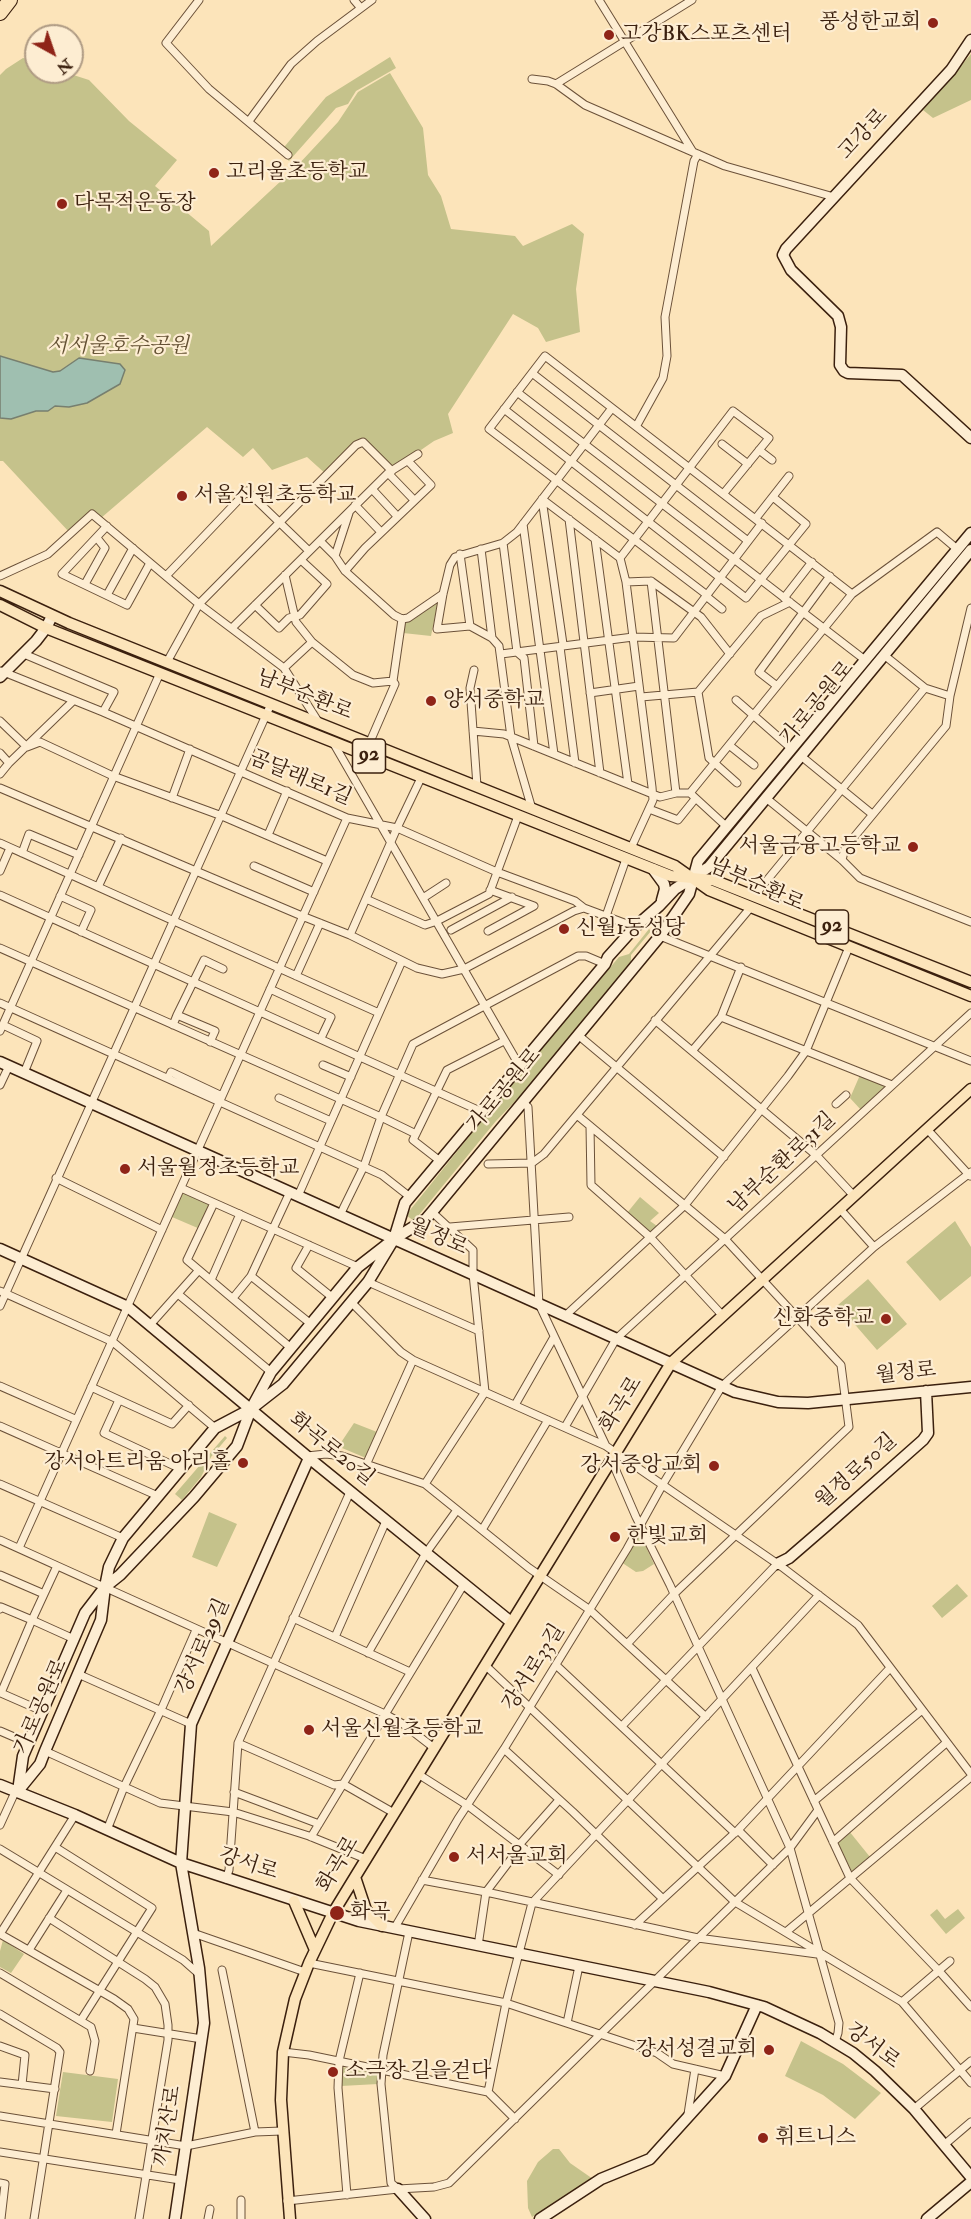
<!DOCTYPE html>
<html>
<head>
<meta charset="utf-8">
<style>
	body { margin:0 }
	#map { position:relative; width:971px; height:2219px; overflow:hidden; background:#fce4ba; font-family:"IM FELL Double Pica",serif }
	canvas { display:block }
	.north { position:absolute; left:24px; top:24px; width:60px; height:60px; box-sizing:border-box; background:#fdedd2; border:2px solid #af9b84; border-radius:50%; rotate:140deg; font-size:16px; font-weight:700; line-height:24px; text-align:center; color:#3b200e }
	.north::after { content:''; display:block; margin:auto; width:21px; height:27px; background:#8f2418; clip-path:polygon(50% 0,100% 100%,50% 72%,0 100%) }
</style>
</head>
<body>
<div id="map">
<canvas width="971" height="2219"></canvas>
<div class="north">N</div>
</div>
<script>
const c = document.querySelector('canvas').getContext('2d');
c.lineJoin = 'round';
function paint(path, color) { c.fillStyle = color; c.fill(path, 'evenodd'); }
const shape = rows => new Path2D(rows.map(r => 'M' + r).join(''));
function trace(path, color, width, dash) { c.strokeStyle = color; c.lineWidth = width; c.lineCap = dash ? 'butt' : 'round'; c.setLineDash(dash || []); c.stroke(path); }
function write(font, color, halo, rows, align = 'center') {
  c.font = font + ' "IM FELL Double Pica","Noto Serif KR",serif'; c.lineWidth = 4.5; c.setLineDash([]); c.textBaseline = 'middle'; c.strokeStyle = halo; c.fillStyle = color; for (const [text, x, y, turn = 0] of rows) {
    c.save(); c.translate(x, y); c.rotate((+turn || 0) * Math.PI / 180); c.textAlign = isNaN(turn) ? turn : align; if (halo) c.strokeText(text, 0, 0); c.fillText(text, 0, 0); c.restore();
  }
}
paint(shape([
	[971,54,971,100,933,118,923,110],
	[390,57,396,68,356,91,348,104,336,108,289,161,280,152,326,97],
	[23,58,36,62,36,72,64,72,89,80,129,121,177,160,155,186,209,231,211,246,297,166,338,122,358,92,390,73,423,128,428,175,441,196,451,229,515,236,523,246,572,224,584,234,576,289,580,332,546,342,538,328,513,314,448,414,453,433,434,441,392,470,363,442,327,475,307,457,272,470,253,448,243,457,207,427,101,518,95,513,70,533,3,461,0,461,0,75,6,69],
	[438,601,431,636,403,633,404,622,409,621],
	[649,929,651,931,631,955,631,963,524,1092,496,1121,414,1221,406,1215,513,1082,619,957,629,954],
	[860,1075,888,1086,861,1110,850,1098],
	[183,1191,212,1203,200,1229,172,1217],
	[640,1197,659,1213,650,1221,657,1226,650,1234,627,1213],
	[955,1221,971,1247,971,1276,940,1301,906,1262],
	[868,1279,907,1324,877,1350,838,1305],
	[354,1423,377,1432,366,1458,342,1448,343,1446,340,1444],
	[225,1436,227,1438,211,1457,201,1477,182,1500,175,1494],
	[209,1512,237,1524,217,1567,192,1557],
	[639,1532,654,1564,643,1571,636,1572,621,1562],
	[957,1584,968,1596,942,1618,932,1606],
	[849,1831,870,1857,852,1872,837,1841],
	[937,1909,945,1919,958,1909,965,1918,946,1934,930,1915],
	[3,1940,24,1954,11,1973,0,1967,0,1951],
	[801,2041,843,2064,881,2093,855,2119,823,2095,785,2076],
	[342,2067,379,2074,378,2084,341,2086],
	[63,2072,118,2079,112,2122,56,2116],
	[553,2149,559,2149,570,2163,593,2179,532,2217,528,2208,527,2181,538,2162]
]), '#c5c28b');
const water = shape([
	[0,356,53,372,60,371,79,358,120,364,125,370,120,384,87,403,69,407,55,406,48,411,36,411,11,419,0,418,0,356]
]);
paint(water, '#9fbfb0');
trace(water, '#777f6f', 1.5);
const street = shape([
	[199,0,166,43,209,89,288,155],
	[354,0,360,7],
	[599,0,693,152],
	[532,79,548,81,556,84,585,105,725,166,834,197],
	[556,84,692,0],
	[249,121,291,64,317,41,372,0],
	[532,373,748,541],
	[517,392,865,660],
	[504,409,746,598,806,524,773,497],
	[637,425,663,378,667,356,665,317,694,161,698,154],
	[722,444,748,464],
	[759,450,772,460],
	[388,473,414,500],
	[372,489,397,516],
	[542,499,563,644,560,647,575,763],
	[542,499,620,558],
	[355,505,381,532],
	[349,513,335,556,345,571,394,615,402,619],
	[756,518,789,476],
	[569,519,600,773],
	[523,524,554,754],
	[107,526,62,574,127,605,150,563],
	[595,539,628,784],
	[320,541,335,556],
	[503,543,517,652,524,658,534,746],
	[481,549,492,638],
	[460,554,470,626],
	[345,571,365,548,431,485,408,461],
	[285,575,296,622,312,642,353,675,373,683,393,681],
	[0,576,48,554,92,514,199,604,284,668,319,723],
	[166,576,247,491,309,551],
	[651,581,676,793],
	[626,582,651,581,701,617,730,654],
	[85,584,105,548,97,538],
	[107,595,133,548],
	[707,595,489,429,545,356,852,594],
	[706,596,722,609],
	[784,598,812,562],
	[255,605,279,628,289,618,300,615,327,584,301,560],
	[232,628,388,473,418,454],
	[24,654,114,692,103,712],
	[501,654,633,637,674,638,762,523],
	[884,655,925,688,950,696],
	[167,662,199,604,356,445,363,442,392,471],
	[284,668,312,642],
	[474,670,470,688,477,786],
	[1,671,103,712,347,818,397,828,497,872,575,901,584,908],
	[777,686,759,672,830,576],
	[590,693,639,686],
	[641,697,698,692],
	[736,700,792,749],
	[0,721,27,747,40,742,113,776,222,816,327,861],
	[473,731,504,734,660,797,676,793,690,793,727,827],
	[334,744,519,1065],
	[369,744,395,684,393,681,402,619,408,618,443,594],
	[729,745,754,765],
	[0,753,9,763],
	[801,756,872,814],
	[0,774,9,763,73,701],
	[737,783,709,758,698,692,761,616,790,602],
	[0,788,302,916,350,935,417,968,442,974,464,969,574,911,584,908,635,927],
	[690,793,852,594,937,532,957,549],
	[172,798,190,749],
	[766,798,842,860,860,878,971,922],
	[532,809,511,737,499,646,492,638,470,626,437,629,443,594,450,565,455,557,503,543,517,532,612,408],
	[649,809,678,820,695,799],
	[268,835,287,791],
	[0,843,379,1013],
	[631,848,653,800,652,787,626,582,620,558,733,411,769,438,724,493],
	[22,853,29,834,79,855],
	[842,860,845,848,946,726,950,696,971,608],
	[254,866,314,892],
	[0,871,10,848],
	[98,887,121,838],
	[0,895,480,1111],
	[60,896,91,910,81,932],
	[754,896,925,688],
	[423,898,446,883],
	[366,899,425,925,437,921,489,894,518,816],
	[606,916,626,859],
	[451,930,512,897],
	[488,931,534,906,490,890],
	[350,935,397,828,421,778],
	[660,936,971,1061],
	[0,948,381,1117,416,1134],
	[296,976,320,923],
	[270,989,331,1017,321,1038],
	[0,1003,382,1175,410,1197],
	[177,1015,204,960,223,969],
	[721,1017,892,1085],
	[655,1020,816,1155,854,1196],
	[3,1025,37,1041,24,1073],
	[173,1025,177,1015,215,1031,210,1042],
	[0,1031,160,673],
	[578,1035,724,1157],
	[692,1051,721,1017,741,967],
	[323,1065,351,1077],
	[168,1078,171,1072,222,1096],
	[0,1085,9,1066],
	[279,1098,331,1121],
	[522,1102,528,1107,539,1304,606,1446],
	[836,1104,846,1095],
	[577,1115,725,1239,841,1365,849,1427,674,1594,628,1643],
	[590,1126,591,1185,650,1237,723,1316],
	[927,1129,970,1176],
	[440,1161,413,1140,447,1070,504,1041],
	[488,1164,532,1163,544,1154,751,907],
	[56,1178,162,1230],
	[181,1188,358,1267],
	[298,1196,402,961],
	[214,1203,187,1260,291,1348],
	[840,1209,874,1247],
	[340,1215,364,1166,381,1117,413,1044,578,956,586,956,605,964],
	[450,1227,569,1217],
	[309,1245,296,1268,333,1298],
	[251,1276,311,1324],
	[211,1280,240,1214],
	[368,1282,479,1331],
	[0,1291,113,1342,215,1428],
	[178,1294,271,1372],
	[233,1298,251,1276,290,1192],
	[351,1302,401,1352,413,1360,606,1446,782,1567,858,1625,971,1774],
	[0,1306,271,704],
	[565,1316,685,1205,788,1076,806,1051,849,947],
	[150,1325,199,1270],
	[0,1386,75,1419],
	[91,1387,172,1424,189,1405],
	[119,1400,104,1433,181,1469],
	[515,1405,554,1337],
	[0,1426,158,1496],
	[565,1427,616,1339,971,1013],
	[307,1456,326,1454,342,1456,425,1484,529,1568,590,1610,706,1717],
	[611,1459,636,1517,670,1585,790,1848,839,2023,838,2033,835,2042],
	[366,1465,413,1360],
	[0,1484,123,1538],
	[425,1484,485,1392,473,1274,473,1250,432,1212],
	[482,1530,548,1420],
	[0,1540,385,1714,403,1724,434,1748],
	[19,1548,347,818],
	[0,1575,44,1594],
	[0,1609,1,1607,32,1620,57,1566],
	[293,1618,410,1672],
	[335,1637,386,1521],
	[368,1653,426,1553,457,1510],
	[485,1665,735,1902,902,2002,971,2083],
	[556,1665,735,1833],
	[752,1668,850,1878,939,1971,971,2007],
	[78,1674,191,1724],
	[42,1711,1,1693,32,1620,74,1639],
	[622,1726,777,1564],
	[0,1731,28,1743],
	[238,1743,334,1785,343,1784,394,1813],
	[504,1749,573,1812,663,1899,635,1925],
	[45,1751,160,1803,233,1812,309,1836,366,1859],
	[418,1774,467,1805,559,1875],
	[234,1792,319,1824],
	[814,1801,922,1710],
	[0,1825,16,1790],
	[107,1830,124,1787,161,1710,196,1630],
	[738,1830,773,1865],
	[311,1837,464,1584],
	[833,1842,946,1743],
	[519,1845,559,1800],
	[55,1847,152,1908,81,2020],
	[0,1849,183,1960,200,1975],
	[226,1879,229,1870,238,1743,350,1492],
	[422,1880,486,1892,698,1938,817,1954],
	[663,1899,738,1830,890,1668],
	[49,1918,145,1979,155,1987,165,2004,168,2025,168,2040,139,2219],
	[394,1929,458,1819,504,1749,627,1549,663,1484,722,1386,874,1247,971,1172],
	[786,1932,971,1777],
	[193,1933,305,1972],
	[0,1934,114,1999,128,2009,134,2019,116,2134],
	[0,1934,75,1815],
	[478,1946,486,1892,521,1846],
	[29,1950,67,1890],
	[309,1963,506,2003,657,2053,673,2064,725,2076],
	[222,1970,255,2132],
	[0,1973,91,2027,95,2041,90,2071],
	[902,2002,950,1961],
	[0,2014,57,2048,60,2052,34,2219],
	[567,2023,579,1966],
	[133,2028,202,2039],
	[0,2046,25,2055,22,2085],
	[283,2052,309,2055,488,2092],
	[0,2082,55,2089],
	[914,2109,971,2061],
	[688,2114,695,2069],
	[0,2116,186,2146,255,2132,282,2131],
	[515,2119,488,2092,506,2003,532,1903,819,1595],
	[944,2145,971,2122],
	[0,2152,180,2180],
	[0,2183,5,2184,1,2219],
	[398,2189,391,2183,381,2084,383,2055,409,1932],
	[347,2195,338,2088,339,2061,360,1973],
	[241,2200,241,2219],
	[287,2201,398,2189,434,2187,449,2183,790,1848,818,1810],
	[208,2219,210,2209]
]);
const secondary = shape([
	[971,40,951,70,786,249,783,255,791,270,838,316,841,327,840,365,844,371,848,373,902,375,971,438],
	[0,677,36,641,46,628,52,616],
	[653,869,664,884,665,889,662,900],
	[0,1062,735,1392,778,1402,808,1403,971,1387],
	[0,1249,128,1307,309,1458,511,1622],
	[777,1564,789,1558,826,1526,923,1440,928,1433,926,1391],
	[0,1785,75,1815,181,1863,359,1921,709,1992,764,2007,820,2033,853,2053,875,2071,914,2109,971,2177],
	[18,1791,40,1764,45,1751,101,1620,105,1587,120,1575,194,1497,237,1446,251,1409,283,1384,368,1282,394,1239,426,1219,432,1212,660,936,689,894,698,861,971,533],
	[18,1791,23,1756,85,1613,105,1587,109,1567,123,1538,215,1428,251,1409,271,1372,358,1267,394,1239,405,1203,605,964,608,957,635,927,659,906,675,889,709,867,971,550],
	[398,2189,425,2219],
	[175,2219,204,2023,199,1968,181,1863,191,1724,309,1458],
	[540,2219,601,2179,650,2159,725,2076,757,2005],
	[927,2219,971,2182]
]);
const primary = shape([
	[0,591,69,623,675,866,709,890,971,996],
	[0,605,46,628,671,876,713,880,971,982],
	[355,1877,366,1910,382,1926],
	[294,1901,315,1950],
	[290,2219,281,2100,283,2052,295,1999,309,1963,333,1913,355,1877,671,1363,971,1089]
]);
const highway = shape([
	[0,13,10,0]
]);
trace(street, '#6b5139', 9);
trace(secondary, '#3b200e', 13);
trace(primary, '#3b200e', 13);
trace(highway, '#3b200e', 16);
trace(street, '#fdedd2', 7);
trace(secondary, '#fdedd2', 10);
trace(primary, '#fce4ba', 10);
trace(highway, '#fce4ba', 14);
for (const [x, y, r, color] of [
	[933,23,6,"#8f2418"],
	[609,35,6,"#8f2418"],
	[214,173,6,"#8f2418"],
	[62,204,6,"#8f2418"],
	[182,496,6,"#8f2418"],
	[431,701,6,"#8f2418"],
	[913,847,6,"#8f2418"],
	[564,929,6,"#8f2418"],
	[125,1169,6,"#8f2418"],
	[886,1319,6,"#8f2418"],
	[243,1463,6,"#8f2418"],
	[714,1466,6,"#8f2418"],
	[615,1537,6,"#8f2418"],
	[309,1730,6,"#8f2418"],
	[454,1857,6,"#8f2418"],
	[337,1913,8,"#8f2418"],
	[769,2050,6,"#8f2418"],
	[333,2072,6,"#8f2418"],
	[763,2138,6,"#8f2418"]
]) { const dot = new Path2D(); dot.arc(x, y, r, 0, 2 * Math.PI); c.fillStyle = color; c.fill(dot); trace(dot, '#fdedd2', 2); }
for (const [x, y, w] of [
	[369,756,33],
	[832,927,33]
]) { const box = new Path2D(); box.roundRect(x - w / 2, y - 17, w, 34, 4.5); c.fillStyle = '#fdedd2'; c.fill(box); trace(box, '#3b200e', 1.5); }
write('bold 20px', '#3b200e', null, [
	["92",369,756],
	["92",832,927]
]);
write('21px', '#3b200e', '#fdedd2', [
	["풍성한교회",921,23,"right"],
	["고강BK스포츠센터",621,35],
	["고리울초등학교",226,173],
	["다목적운동장",74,204],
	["서울신원초등학교",194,496],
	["양서중학교",443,701],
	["서울금융고등학교",901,847,"right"],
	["신월1동성당",576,929],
	["서울월정초등학교",137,1169],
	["신화중학교",874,1319,"right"],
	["강서아트리움 아리홀",231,1463,"right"],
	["강서중앙교회",702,1466,"right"],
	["한빛교회",627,1537],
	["서울신월초등학교",321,1730],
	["서서울교회",466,1857],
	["화곡",350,1913],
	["강서성결교회",757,2050,"right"],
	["소극장 길을걷다",345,2072],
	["휘트니스",775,2138]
], 'left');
write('21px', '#3b200e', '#fdedd2', [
	["고강로",864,135,-47],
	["남부순환로",304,696,22],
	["가로공원로",818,704,-50],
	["곰달래로1길",300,779,23],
	["남부순환로",756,886,24],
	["가로공원로",505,1091,-50],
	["남부순환로31길",783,1164,-43],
	["월정로",438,1238,24],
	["월정로",906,1374,-6],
	["화곡로",622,1405,-58],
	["화곡로20길",331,1450,39],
	["월정로50길",857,1472,-42],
	["강서로29길",204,1647,-66],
	["강서로33길",535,1668,-58],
	["가로공원로",42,1707,-66],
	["강서로",248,1865,18],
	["화곡로",339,1865,-59],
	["강서로",872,2047,37],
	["까치산로",169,2126,-81]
]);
write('italic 21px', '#645134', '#fdedd2', [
	["서서울호수공원",118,347]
]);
</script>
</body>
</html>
